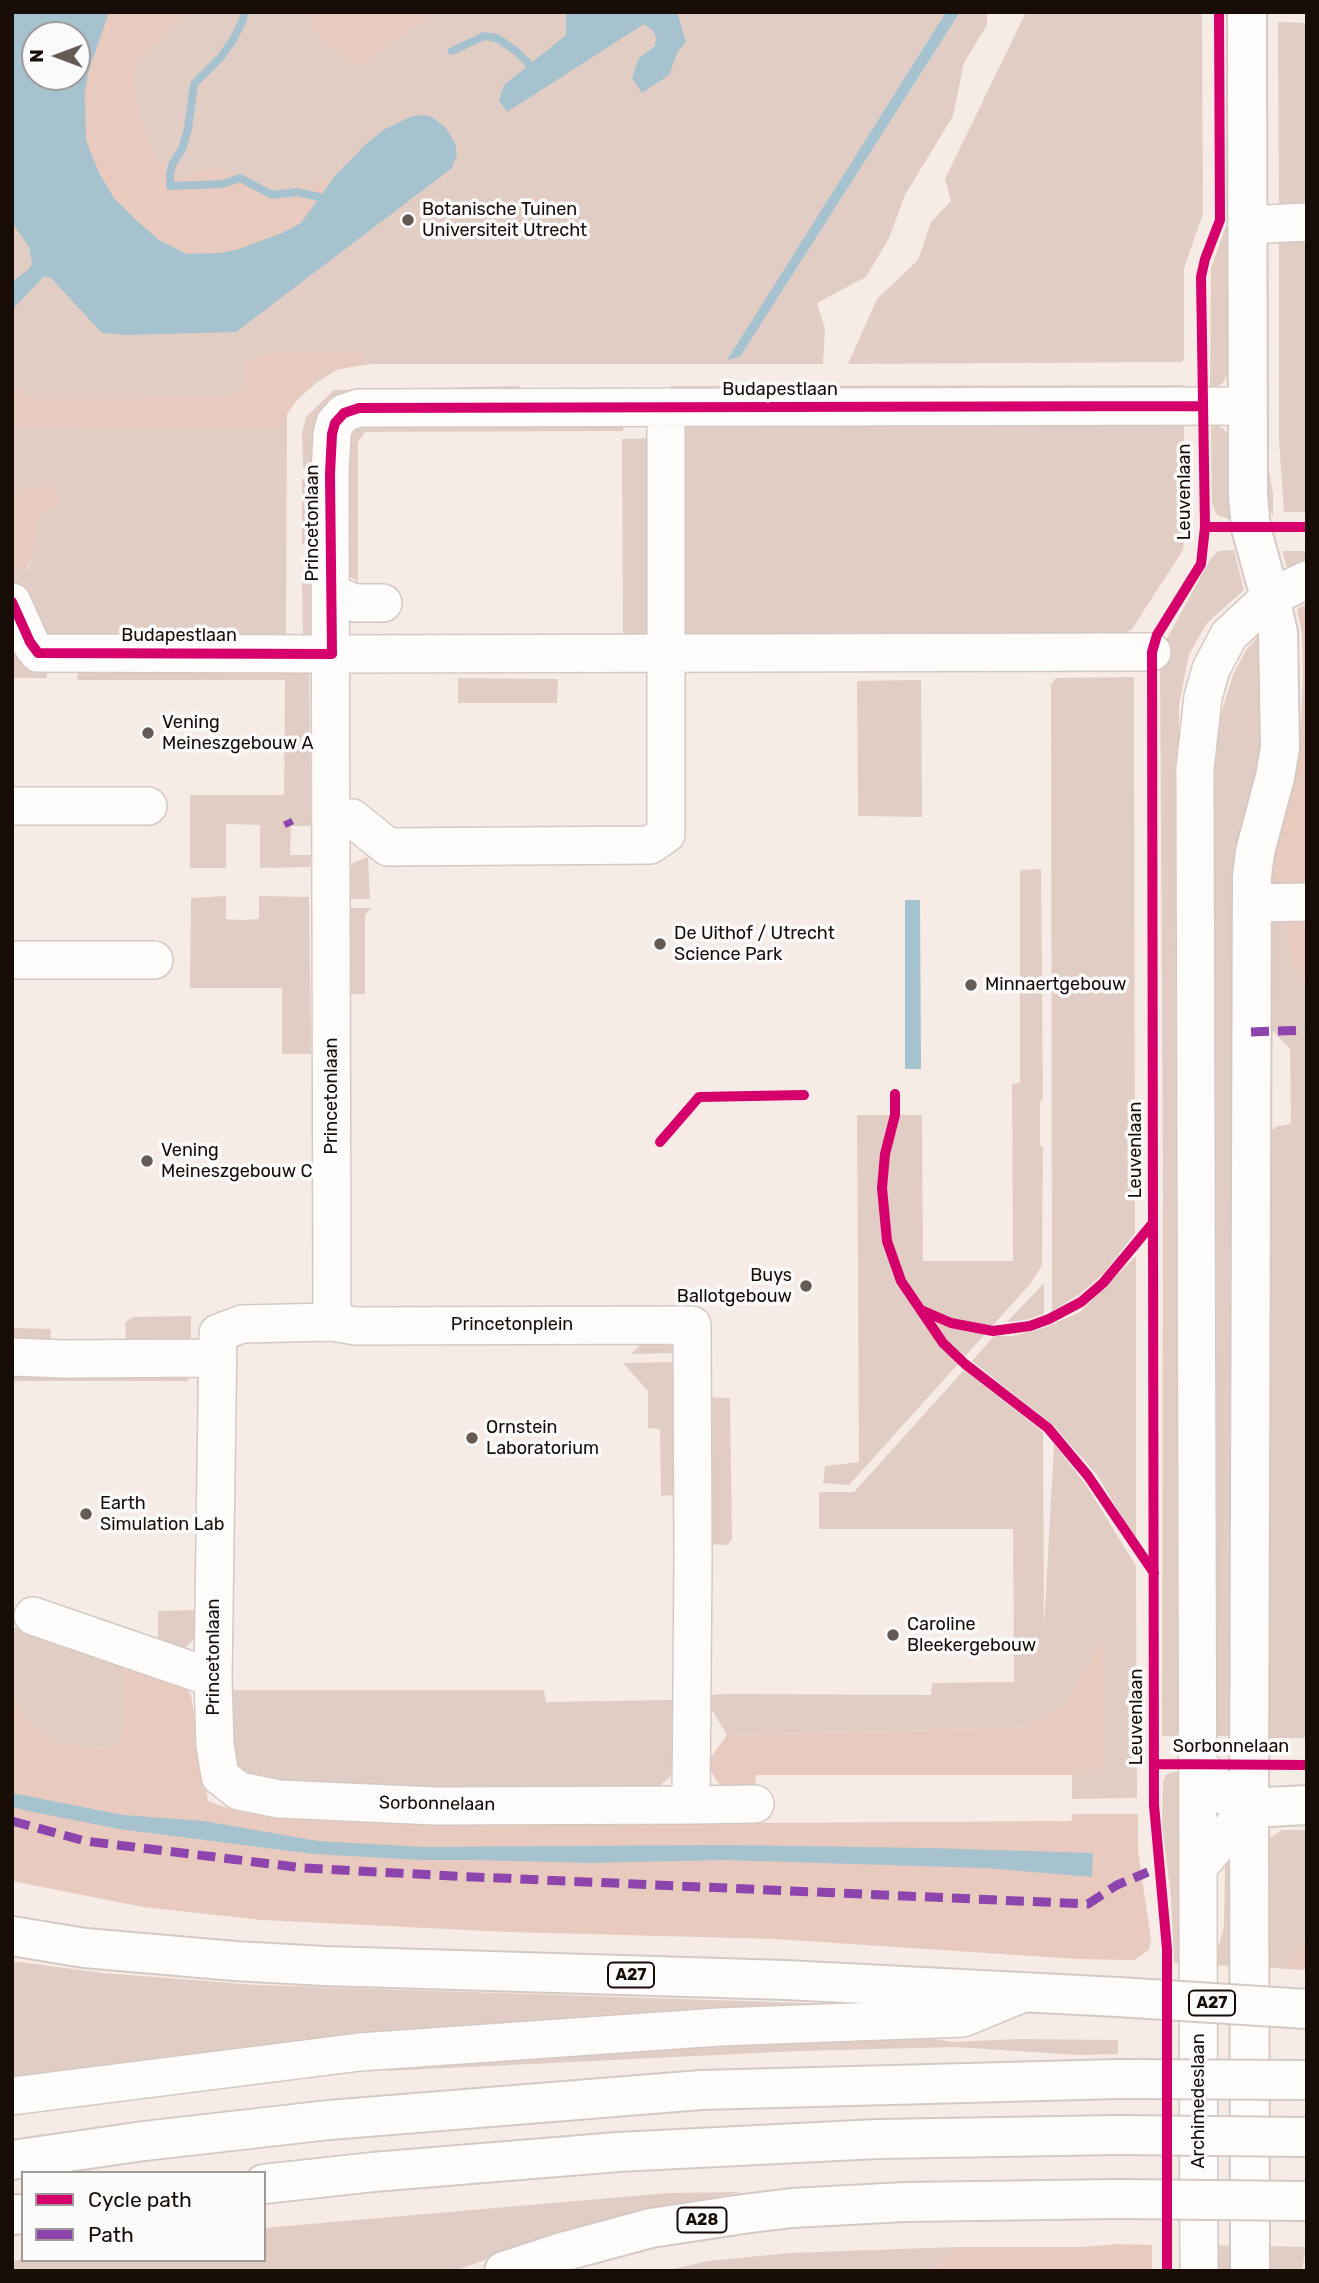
<!DOCTYPE html>
<html>
<head>
<meta charset="utf-8">
<style>
	body { margin:0 }
	#map { position:relative; width:1319px; height:2283px; overflow:hidden; background:#f7ebe6; font-family:Rubik,sans-serif }
	canvas { display:block }
	.frame { position:absolute; inset:0; border:14px solid #180c07; pointer-events:none }
	.legend { position:absolute; left:21px; top:2171px; width:245px; height:91px; box-sizing:border-box; background:#fbfbfb; border:2px solid #a09b99; margin:0; padding:9px 12px; list-style:none; font-size:21px; color:#180c07 }
	.legend li { display:flex; align-items:center; gap:14px; height:35px }
	.legend b { width:35px; border:2px solid #a09b99 }
	.north { position:absolute; left:21px; top:21px; width:70px; height:70px; box-sizing:border-box; background:#fbfbfb; border:2px solid #a09b99; border-radius:50%; rotate:270deg; font-size:19px; font-weight:700; line-height:28px; text-align:center; color:#180c07 }
	.north::after { content:''; display:block; margin:auto; width:24px; height:32px; background:#665a55; clip-path:polygon(50% 0,100% 100%,50% 72%,0 100%) }
</style>
</head>
<body>
<div id="map">
<canvas width="1319" height="2283"></canvas>
<div class="frame"></div>
<ul class="legend">
<li><b style="height:9px;background:#d6006c"></b>Cycle path</li>
<li><b style="height:9px;background:#8e44ad"></b>Path</li>
</ul>
<div class="north">N</div>
</div>
<script>
const c = document.querySelector('canvas').getContext('2d');
c.lineJoin = 'round';
function paint(path, color) { c.fillStyle = color; c.fill(path, 'evenodd'); }
const shape = rows => new Path2D(rows.map(r => 'M' + r).join(''));
function trace(path, color, width, dash) { c.strokeStyle = color; c.lineWidth = width; c.lineCap = dash ? 'butt' : 'round'; c.setLineDash(dash || []); c.stroke(path); }
function write(font, color, halo, rows, align = 'center') {
  c.font = font + ' Rubik,sans-serif'; c.lineWidth = 7; c.setLineDash([]); c.textBaseline = 'middle'; c.strokeStyle = halo; c.fillStyle = color; for (const [text, x, y, turn = 0] of rows) {
    c.save(); c.translate(x, y); c.rotate((+turn || 0) * Math.PI / 180); c.textAlign = isNaN(turn) ? turn : align; if (halo) c.strokeText(text, 0, 0); c.fillText(text, 0, 0); c.restore();
  }
}
paint(shape([
	[12,12,946,12,728,359,740,357,960,12,987,12,987,25,964,63,953,116,905,195,889,238,866,277,817,303,825,329,823,364,372,364,338,369,316,383,297,400,287,414,286,644,47,665,47,678,12,678,12,569,27,571,34,551,36,518,20,491,12,499],
	[35,35,77,35,77,77,35,77],
	[1026,12,1202,12,1203,214,1184,268,1184,359,1182,362,848,364,877,299,918,260,931,222,951,201,945,179],
	[1232,15,1230,369,1223,383,1210,391,1211,268,1227,223,1227,18],
	[1278,22,1307,23,1307,208,1279,209],
	[1307,235,1307,512,1284,512,1279,441,1279,236],
	[1267,245,1269,470,1273,494,1273,517,1265,496,1262,250],
	[1183,385,1182,391,671,394,671,386],
	[519,386,518,395,374,392,318,468,303,468,302,433,306,417,334,390],
	[686,418,1184,420,1184,540,1183,550,1132,629,1119,636,686,639],
	[623,423,623,431,365,432,358,442,358,582,349,576,345,568,347,433,353,428,366,425],
	[1214,423,1224,429,1230,441,1232,520,1217,515,1212,503,1211,427],
	[658,438,659,640,623,640,622,439],
	[302,479,317,479,318,537,302,545],
	[1234,550,1244,590,1207,623,1189,654,1179,705,1181,1736,1162,1736,1163,1193,1160,651,1210,560,1218,551],
	[1282,551,1307,551,1307,563,1287,567],
	[302,569,318,577,318,637,303,644],
	[1258,637,1263,723,1237,1736,1213,1736,1213,778,1219,720,1233,675,1246,650],
	[309,662,311,826,291,826,290,855,311,855,310,867,260,868,260,825,226,824,226,868,190,868,190,795,284,795,285,680,77,680,78,671],
	[1134,677,1135,1233,1104,1273,1080,1294,1052,1311,1051,684,1056,678],
	[458,678,558,679,557,703,458,703],
	[921,680,922,817,858,816,857,681],
	[368,857,370,899,350,899,350,867,353,863],
	[1268,866,1287,929,1295,975,1307,982,1307,1738,1266,1738,1265,1136,1277,1126,1291,1124,1290,1049,1265,1023,1264,922],
	[1041,869,1043,1099,1040,1102,1040,1145,1043,1148,1042,1265,1031,1283,849,1485,823,1483,825,1466,859,1462,857,1115,922,1115,923,1261,1013,1261,1012,1084,1020,1083,1020,870],
	[226,896,226,919,241,920,259,919,259,896,309,897,311,1054,282,1054,282,988,190,988,191,898],
	[351,908,371,908,365,915,365,994,351,994],
	[1136,1256,1136,1540,1097,1475,1053,1425,972,1361,994,1336,1013,1336,1044,1328,1080,1312],
	[1044,1283,1044,1314,1025,1320,1007,1322],
	[191,1316,191,1341,127,1349,125,1323,133,1317],
	[12,1328,51,1329,50,1342,12,1349],
	[648,1337,667,1342,678,1353,631,1354],
	[678,1362,679,1486,674,1495,661,1496,660,1429,648,1428,648,1391,623,1363],
	[964,1370,1043,1432,1044,1628,1054,1444,1086,1485,1136,1566,1137,1798,1072,1799,1072,1775,1103,1769,1102,1641,1066,1703,1030,1726,987,1729,727,1735,704,1697,707,1695,728,1694,931,1695,932,1683,1014,1682,1013,1529,819,1529,819,1492,854,1492],
	[12,1371,188,1372,188,1381,12,1381],
	[704,1397,730,1398,732,1539,727,1545,704,1544],
	[201,1610,198,1631,194,1639,187,1646,180,1650,158,1640,158,1611],
	[12,1627,125,1663,123,1728,120,1743,113,1747,88,1748,55,1742,38,1731,23,1713,12,1691],
	[228,1690,544,1690,546,1702,671,1700,676,1702,675,1772,656,1789,641,1793,278,1783,234,1771],
	[1173,1772,1182,1772,1183,1963,1174,1963,1171,1897,1162,1825,1163,1782,1166,1775],
	[1282,1830,1307,1830,1307,1940,1299,1946,1286,1969,1261,1967,1265,1841],
	[1234,1842,1237,1966,1214,1965,1213,1957,1219,1945,1224,1926,1225,1863],
	[12,1961,103,1973,256,1985,893,2006,12,2085],
	[887,2031,953,2042,1018,2039,1118,2040,1118,2054,1079,2055,955,2047,799,2051,386,2071,386,2061],
	[741,2192,657,2210,514,2249,455,2271,12,2271,12,2261,23,2259,264,2260,264,2228,668,2193],
	[1215,2245,1238,2246,1237,2271,1215,2271],
	[1262,2246,1306,2247,1302,2271,1261,2271],
	[955,2247,931,2271,664,2271,708,2261,789,2253]
]), '#e2cdc4');
paint(shape([
	[109,12,186,12,158,44,140,59,134,70,133,88,149,142,164,169,171,176,179,177,218,167,271,192,286,193,294,186,334,177,301,223,280,234,236,250,219,253,187,254,159,240,137,221,114,198,99,173,86,140,85,92,88,73],
	[309,12,434,12,358,68,322,41,311,24],
	[364,352,364,364,322,373,297,400,276,429,12,427,12,386,35,398,218,397,233,395,243,388,245,361,267,354],
	[50,482,60,502,36,518,34,551,26,571,12,569,12,499,19,491],
	[1307,604,1307,982,1295,975,1287,929,1268,866,1295,772,1301,727,1303,671,1302,634,1297,609],
	[1103,1639,1103,1769,1072,1775,756,1775,755,1792,721,1787,706,1764,727,1735,987,1729,1030,1726,1066,1703],
	[125,1663,186,1687,191,1696,208,1801,233,1810,327,1821,440,1825,1071,1821,1073,1814,1138,1814,1138,1851,1151,1940,1149,1950,1134,1960,1077,1959,775,1939,509,1932,262,1920,143,1907,12,1881,12,1691,23,1713,38,1731,55,1742,88,1748,113,1747,120,1743,123,1728],
	[1307,1940,1307,1970,1286,1969,1299,1946],
	[1118,2244,1152,2245,1152,2271,931,2271,955,2247,1084,2247]
]), '#e8cbbe');
paint(shape([
	[12,12,109,12,88,73,85,92,86,140,99,173,114,198,137,221,159,240,187,254,219,253,236,250,280,234,301,223,334,177,366,144,385,129,410,117,423,115,432,117,446,128,455,143,457,155,452,168,236,332,125,335,102,333,51,278,44,276,12,310,12,282,30,268,32,263,29,247,12,222],
	[77,35,77,77,35,77,35,35],
	[566,12,677,12,686,42,678,51,669,75,642,93,632,78,639,58,655,46,656,38,654,32,644,24,507,112,499,100,504,85,566,35],
	[946,12,960,12,740,357,727,360],
	[905,900,920,900,921,1069,905,1069],
	[12,1793,123,1815,204,1821,318,1841,425,1847,724,1845,930,1848,1093,1853,1092,1877,985,1868,724,1860,590,1863,473,1860,421,1860,313,1854,119,1829,28,1811,12,1807]
]), '#a6c2ce');
trace(shape([
	[244,12,243,20,233,40,220,58,194,84,188,129,182,149,173,163,170,174,170,186,223,184,240,178,272,195,297,192,319,197],
	[452,51,484,36,497,38,517,52,530,65]
]), '#a6c2ce', 8);
const minor = shape([
	[1247,225,1307,222],
	[331,593,355,603,383,603],
	[12,602,30,642,38,653,332,654,1152,652],
	[12,806,148,806],
	[332,818,352,818,388,847,650,845,666,834,666,407],
	[1252,903,1307,902],
	[12,960,154,960],
	[332,1322,330,474,332,434,335,423,344,413,359,408,1247,406],
	[12,1357,64,1359,217,1358],
	[33,1616,213,1678],
	[1198,1764,1227,1797,1249,1808,1199,1866],
	[691,1805,693,1557,692,1325,356,1326,332,1322,242,1324,218,1333,213,1678,215,1745,220,1776,239,1791,279,1799,436,1806,691,1805,755,1804],
	[12,2096,360,2052,719,2027,963,2018,1026,1992],
	[1199,2271,1195,769,1203,697,1211,669,1229,635,1270,597,1307,580]
]);
const major = shape([
	[1247,12,1248,496,1251,528,1270,597,1278,633,1280,748,1275,777,1255,852,1252,876,1249,1808,1250,2271],
	[1249,1808,1307,1805]
]);
const highway = shape([
	[12,1936,85,1948,235,1961,325,1966,786,1980,1118,1997],
	[12,2160,144,2141,329,2120,701,2090,1118,2079],
	[264,2184,373,2172,618,2152,878,2139,1118,2135],
	[12,2215,23,2214],
	[504,2271,562,2252,651,2228,743,2214,792,2208,905,2202,1118,2199]
]);
trace(minor, '#d5c9c4', 40);
trace(major, '#d5c9c4', 42);
trace(highway, '#d5c9c4', 42);
trace(minor, '#fefcfb', 37);
trace(major, '#fefcfb', 38);
trace(highway, '#fefcfb', 38);
const highwayBridge = shape([
	[1118,1997,1307,2009],
	[1118,2079,1307,2080],
	[1118,2135,1307,2137],
	[1118,2199,1307,2201]
]);
trace(highwayBridge, '#d5c9c4', 42, []);
trace(highwayBridge, '#fefcfb', 38);
trace(shape([
	[287,820,290,826],
	[1251,1032,1307,1030],
	[12,1821,85,1841,304,1868,452,1876,1088,1904,1117,1885,1148,1872]
]), '#8e44ad', 9, [18, 9]);
trace(shape([
	[1205,527,1307,527],
	[12,602,30,642,38,653,332,654,330,474,332,434,335,423,344,413,359,408,1202,406],
	[895,1094,895,1115,885,1154,882,1188,887,1241,901,1281,943,1343,965,1364,1048,1428,1088,1476,1154,1573],
	[660,1142,699,1097,804,1095],
	[921,1310,951,1323,993,1331,1030,1326,1049,1319,1081,1302,1103,1283,1153,1223],
	[1155,1764,1307,1765],
	[1167,2271,1167,1949,1154,1805,1152,652,1157,635,1201,564,1205,527,1201,277,1205,259,1220,220,1219,12]
]), '#d6006c', 10);
for (const [x, y, r, color] of [
	[408,220,7,"#665a55"],
	[148,733,7,"#665a55"],
	[660,944,7,"#665a55"],
	[971,985,7,"#665a55"],
	[147,1161,7,"#665a55"],
	[806,1286,7,"#665a55"],
	[472,1438,7,"#665a55"],
	[86,1514,7,"#665a55"],
	[893,1635,7,"#665a55"]
]) { const dot = new Path2D(); dot.arc(x, y, r, 0, 2 * Math.PI); c.fillStyle = color; c.fill(dot); trace(dot, '#fbfbfb', 2.5); }
for (const [x, y, w] of [
	[631,1975,46],
	[1212,2003,46],
	[702,2220,49]
]) { const box = new Path2D(); box.roundRect(x - w / 2, y - 12.5, w, 25, 5); c.fillStyle = '#fbfbfb'; c.fill(box); trace(box, '#180c07', 2); }
write('bold 16px', '#180c07', null, [
	["A27",631,1975],
	["A27",1212,2003],
	["A28",702,2220]
]);
write('18px', '#180c07', '#fbfbfb', [
	["Botanische Tuinen",422,210],
	["Universiteit Utrecht",422,231],
	["Vening",162,723],
	["Meineszgebouw A",162,744],
	["De Uithof / Utrecht",674,934],
	["Science Park",674,955],
	["Minnaertgebouw",985,985],
	["Vening",161,1151],
	["Meineszgebouw C",161,1172],
	["Buys",792,1276,"right"],
	["Ballotgebouw",792,1297,"right"],
	["Ornstein",486,1428],
	["Laboratorium",486,1449],
	["Earth",100,1504],
	["Simulation Lab",100,1525],
	["Caroline",907,1625],
	["Bleekergebouw",907,1646]
], 'left');
write('18px', '#180c07', '#fbfbfb', [
	["Budapestlaan",780,390],
	["Leuvenlaan",1185,492,-90],
	["Princetonlaan",313,523,-90],
	["Budapestlaan",179,636],
	["Princetonlaan",332,1096,-90],
	["Leuvenlaan",1136,1150,-90],
	["Princetonplein",512,1325],
	["Princetonlaan",214,1657,-90],
	["Leuvenlaan",1137,1717,-90],
	["Sorbonnelaan",1231,1747],
	["Sorbonnelaan",437,1804,1],
	["Archimedeslaan",1199,2101,-90]
]);
</script>
</body>
</html>
